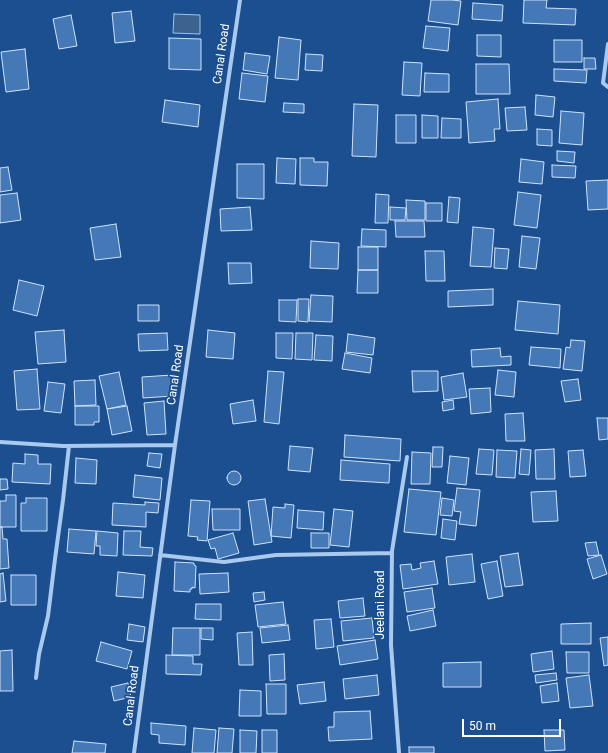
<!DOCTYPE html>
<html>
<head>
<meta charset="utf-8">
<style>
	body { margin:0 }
	#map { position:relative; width:608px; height:753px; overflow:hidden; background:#1b4f8f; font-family:Roboto,sans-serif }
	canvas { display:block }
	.scale { position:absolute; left:462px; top:719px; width:99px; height:18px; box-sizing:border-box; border:2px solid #fff; border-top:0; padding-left:5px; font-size:12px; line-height:14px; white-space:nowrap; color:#fff; -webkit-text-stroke:3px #1b4f8f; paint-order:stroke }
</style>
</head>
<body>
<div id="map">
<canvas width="608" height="753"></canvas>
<div class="scale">50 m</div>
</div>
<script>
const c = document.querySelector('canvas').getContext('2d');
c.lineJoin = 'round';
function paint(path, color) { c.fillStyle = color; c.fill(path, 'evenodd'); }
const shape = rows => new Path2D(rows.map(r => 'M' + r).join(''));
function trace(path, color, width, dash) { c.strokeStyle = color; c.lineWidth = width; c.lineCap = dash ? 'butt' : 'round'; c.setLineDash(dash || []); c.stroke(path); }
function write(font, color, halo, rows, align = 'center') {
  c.font = font + ' Roboto,sans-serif'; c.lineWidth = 3.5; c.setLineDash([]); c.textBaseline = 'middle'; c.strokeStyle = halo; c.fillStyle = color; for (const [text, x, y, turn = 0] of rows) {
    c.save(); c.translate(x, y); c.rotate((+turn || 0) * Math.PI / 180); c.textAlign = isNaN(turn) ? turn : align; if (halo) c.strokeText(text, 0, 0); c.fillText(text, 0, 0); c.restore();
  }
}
const water = shape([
	[174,14,200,15,200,34,173,33,174,14]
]);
paint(water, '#3c6290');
trace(water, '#9cc4f0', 1);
const building = shape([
	[431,0,452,0,461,1,458,25,428,21,431,0],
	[524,0,547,0,546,8,576,9,575,25,523,23,524,0],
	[473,3,503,5,502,21,472,19,473,3],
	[131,11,135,41,115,43,112,13,131,11],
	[71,15,77,46,59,49,53,19,71,15],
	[426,26,450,28,448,51,423,48,426,26],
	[477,35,501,35,501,57,477,56,477,35],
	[279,37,301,40,298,80,275,78,279,37],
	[169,38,201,39,201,70,169,69,169,38],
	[554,40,582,40,582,62,554,62,554,40],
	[25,49,29,89,6,92,1,52,25,49],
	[245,53,270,56,267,74,243,70,245,53],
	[306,54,323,55,322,71,305,70,306,54],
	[584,58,595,58,596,69,584,69,584,58],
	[404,62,422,63,420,96,402,95,404,62],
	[476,64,509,64,510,94,476,94,476,64],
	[554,69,587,70,586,83,554,81,554,69],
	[242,73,268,76,265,102,239,99,242,73],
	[425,73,449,74,449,92,424,92,425,73],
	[536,95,555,97,553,117,535,115,536,95],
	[498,99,500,129,494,129,495,141,469,143,466,102,498,99],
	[165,100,200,105,198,127,162,122,165,100],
	[284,103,304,104,304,113,283,112,284,103],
	[354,104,378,105,376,157,352,156,354,104],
	[525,107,527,130,507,131,505,108,525,107],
	[561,111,584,113,582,145,559,143,561,111],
	[396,115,416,115,416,143,396,143,396,115],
	[422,115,438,116,438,138,422,138,422,115],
	[442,118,461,119,461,138,441,138,442,118],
	[537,129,552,130,552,146,537,145,537,129],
	[557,151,575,152,574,163,557,161,557,151],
	[277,158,296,159,295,184,276,183,277,158],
	[300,158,314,158,314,162,328,162,327,186,300,185,300,158],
	[521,159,544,162,542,184,519,182,521,159],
	[237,164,264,164,264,199,237,198,237,164],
	[552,165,576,166,575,178,552,177,552,165],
	[8,167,12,190,0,192,0,168,8,167],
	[608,180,608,209,588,210,586,181,608,180],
	[518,192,541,195,537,228,514,225,518,192],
	[17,193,21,220,0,223,0,195,17,193],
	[376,194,389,195,388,223,375,223,376,194],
	[449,197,460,198,458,223,447,222,449,197],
	[406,200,425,201,425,220,407,220,406,200],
	[426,203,442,203,442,221,426,221,426,203],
	[250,207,252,230,221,231,220,209,250,207],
	[390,207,406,208,405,220,390,220,390,207],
	[395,221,424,221,425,237,396,237,395,221],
	[116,224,121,257,95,260,90,228,116,224],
	[473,227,494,229,491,267,470,266,473,227],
	[362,229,386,230,386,247,361,246,362,229],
	[522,236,540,238,536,269,519,267,522,236],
	[311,241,339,243,338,269,310,268,311,241],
	[358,247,378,247,378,270,358,270,358,247],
	[495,248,509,249,507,269,494,268,495,248],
	[425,251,444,251,445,281,426,281,425,251],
	[228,263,251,263,252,283,229,284,228,263],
	[358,270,378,270,378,293,357,293,358,270],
	[19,280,44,286,37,316,13,310,19,280],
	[493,289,493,305,448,307,448,291,493,289],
	[311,295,333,296,332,322,309,321,311,295],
	[298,299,309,299,308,322,298,321,298,299],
	[279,300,297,300,296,322,279,321,279,300],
	[518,301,560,305,558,334,515,330,518,301],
	[138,305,159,305,159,321,138,321,138,305],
	[64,330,66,362,38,364,35,332,64,330],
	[208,330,235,333,233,359,206,357,208,330],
	[167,333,168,350,139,351,138,334,167,333],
	[276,333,293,333,292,359,276,358,276,333],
	[296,333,313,333,312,360,295,359,296,333],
	[348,334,375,338,373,355,346,352,348,334],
	[316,335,333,336,332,361,314,360,316,335],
	[571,340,585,341,582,371,563,369,566,347,570,348,571,340],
	[531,347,561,349,560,368,529,365,531,347],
	[500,348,501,357,511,356,511,365,472,367,471,350,500,348],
	[345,353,372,358,370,373,342,369,345,353],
	[37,369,40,409,17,410,14,371,37,369],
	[498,370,516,372,514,397,495,395,498,370],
	[268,371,284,372,279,424,264,422,268,371],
	[412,371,438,371,438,391,413,392,412,371],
	[119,372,126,405,107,409,99,376,119,372],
	[463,373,467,397,444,400,441,377,463,373],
	[172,375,173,396,143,398,142,377,172,375],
	[578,379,581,400,565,402,561,381,578,379],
	[95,380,96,405,75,406,74,381,95,380],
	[48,382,65,384,61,413,44,411,48,382],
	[490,388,491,412,471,414,469,389,490,388],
	[253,400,256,421,233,424,230,404,253,400],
	[453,400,454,409,443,411,442,402,453,400],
	[164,401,166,434,147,435,144,403,164,401],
	[75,406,99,406,99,422,94,422,94,425,75,425,75,406],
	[127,406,132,431,112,435,107,409,127,406],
	[523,413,525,441,506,441,505,414,523,413],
	[597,418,608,418,608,439,599,440,597,418],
	[345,435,401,439,400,461,344,457,345,435],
	[290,446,313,448,310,472,288,470,290,446],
	[433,447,443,447,442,467,432,467,433,447],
	[479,449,494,450,492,475,476,474,479,449],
	[521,449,531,450,529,475,519,474,521,449],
	[554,449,555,479,536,479,535,450,554,449],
	[497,450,517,451,515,478,496,477,497,450],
	[583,450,586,476,570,477,568,451,583,450],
	[412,452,431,453,430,484,411,484,412,452],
	[149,453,162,454,160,468,147,466,149,453],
	[25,454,38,455,38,464,51,464,50,484,12,482,13,463,25,464,25,454],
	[450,456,469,458,466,485,447,483,450,456],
	[76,458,97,460,96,484,75,483,76,458],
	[341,460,390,464,389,483,340,480,341,460],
	'227 478a7 7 0 1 1 14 0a7 7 0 1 1-14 0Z',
	[135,475,162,478,160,500,133,497,135,475],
	[0,479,7,479,8,489,0,490,0,479],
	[457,488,480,490,476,526,459,524,461,512,454,511,457,488],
	[409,489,441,492,436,535,404,532,409,489],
	[556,491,558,521,533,522,531,492,556,491],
	[6,495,16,495,16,527,0,527,0,501,6,501,6,495],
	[26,498,47,498,47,531,21,531,21,503,26,503,26,498],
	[442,498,454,500,452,516,440,515,442,498],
	[265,499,272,542,254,545,248,501,265,499],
	[191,500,210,501,207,541,197,540,198,537,188,536,191,500],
	[145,502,159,503,158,513,146,512,146,527,112,525,113,503,145,505,145,502],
	[285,504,294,505,291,538,271,536,273,507,285,508,285,504],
	[212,509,240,509,240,530,213,530,212,509],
	[334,509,353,511,349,547,330,545,334,509],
	[298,510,324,512,323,530,297,528,298,510],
	[443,519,457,521,455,540,441,538,443,519],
	[2,527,3,539,7,539,9,568,0,569,0,528,2,527],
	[69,529,96,531,94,554,67,552,69,529],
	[97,531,118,533,117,556,100,555,100,546,96,546,97,531],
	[124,531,141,531,140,547,153,548,152,556,123,555,124,531],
	[233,533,239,553,218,559,215,548,211,549,208,540,233,533],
	[311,533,329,533,329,548,311,548,311,533],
	[596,542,599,555,588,556,585,543,596,542],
	[518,553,523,585,505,587,500,556,518,553],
	[472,554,475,582,449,585,446,557,472,554],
	[601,555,607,574,593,579,587,559,601,555],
	[434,561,438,584,403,589,400,565,411,564,412,570,421,568,420,563,434,561],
	[497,561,503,596,488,599,481,564,497,561],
	[175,562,194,563,194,565,196,566,195,588,192,587,192,589,190,589,190,592,174,591,175,562],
	[118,572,145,575,143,598,116,596,118,572],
	[3,573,6,601,0,602,0,574,3,573],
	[228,573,229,592,200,594,199,574,228,573],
	[11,575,36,575,36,605,11,605,11,575],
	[432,588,435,608,407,612,404,592,432,588],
	[264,592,265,600,254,602,253,593,264,592],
	[363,598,365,616,340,618,338,601,363,598],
	[283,602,286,624,258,627,255,605,283,602],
	[196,604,221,604,221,620,195,619,196,604],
	[433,610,436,626,410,631,407,616,433,610],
	[372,618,374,638,343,641,341,621,372,618],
	[331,619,334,647,316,649,314,620,331,619],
	[591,623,591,644,561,644,561,624,591,623],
	[129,624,145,627,143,642,127,640,129,624],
	[288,625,290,640,262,643,260,628,288,625],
	[173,628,200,628,200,655,172,655,173,628],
	[201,628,213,628,213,640,201,639,201,628],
	[252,632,253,665,239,665,237,633,252,632],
	[608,637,608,665,604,666,600,638,608,637],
	[375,640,378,659,340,665,337,646,375,640],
	[101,642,132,651,127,669,96,661,101,642],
	[12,650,13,691,0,691,0,651,12,650],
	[552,651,554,669,533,672,531,654,552,651],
	[566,652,589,652,589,673,567,673,566,652],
	[284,654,285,680,270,681,269,655,284,654],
	[166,655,193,656,193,664,202,664,201,675,166,674,166,655],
	[481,662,481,687,443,687,443,663,481,662],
	[556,673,557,680,536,683,535,675,556,673],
	[377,675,379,695,345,699,343,679,377,675],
	[589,675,593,706,570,708,566,678,589,675],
	[324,682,326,701,300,704,297,685,324,682],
	[128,683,131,697,114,701,111,687,128,683],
	[557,683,559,701,542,703,540,686,557,683],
	[266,684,286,684,286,714,267,714,266,684],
	[240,690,261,691,261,716,239,716,240,690],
	[370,711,372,739,329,741,328,727,334,727,334,712,370,711],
	[151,723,186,726,185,745,159,743,159,735,151,734,151,723],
	[194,728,216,730,214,753,192,753,194,728],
	[219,728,234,729,232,753,217,753,219,728],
	[240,730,257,731,256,753,240,753,240,730],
	[262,730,277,730,277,753,262,753,262,730],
	[544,730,564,730,565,750,545,751,544,730],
	[74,741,106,744,105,753,72,753,74,741],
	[409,747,434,747,434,753,409,753,409,747]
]);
paint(building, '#4478b7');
trace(building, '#cfe3fa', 1);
trace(shape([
	[608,44,603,83,608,87],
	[0,442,63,446,175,445],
	[160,555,224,562,276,555,392,553],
	[36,678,39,654,48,616,55,559,63,500,69,446],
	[134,753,175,445,240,0],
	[399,753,391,645,392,551,407,457]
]), '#a9c9ee', 4);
write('12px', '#fff', '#1b4f8f', [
	["Canal Road",222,54,-82],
	["Canal Road",176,375,-82],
	["Jeelani Road",381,605,-90],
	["Canal Road",132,696,-83]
]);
</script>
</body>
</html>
